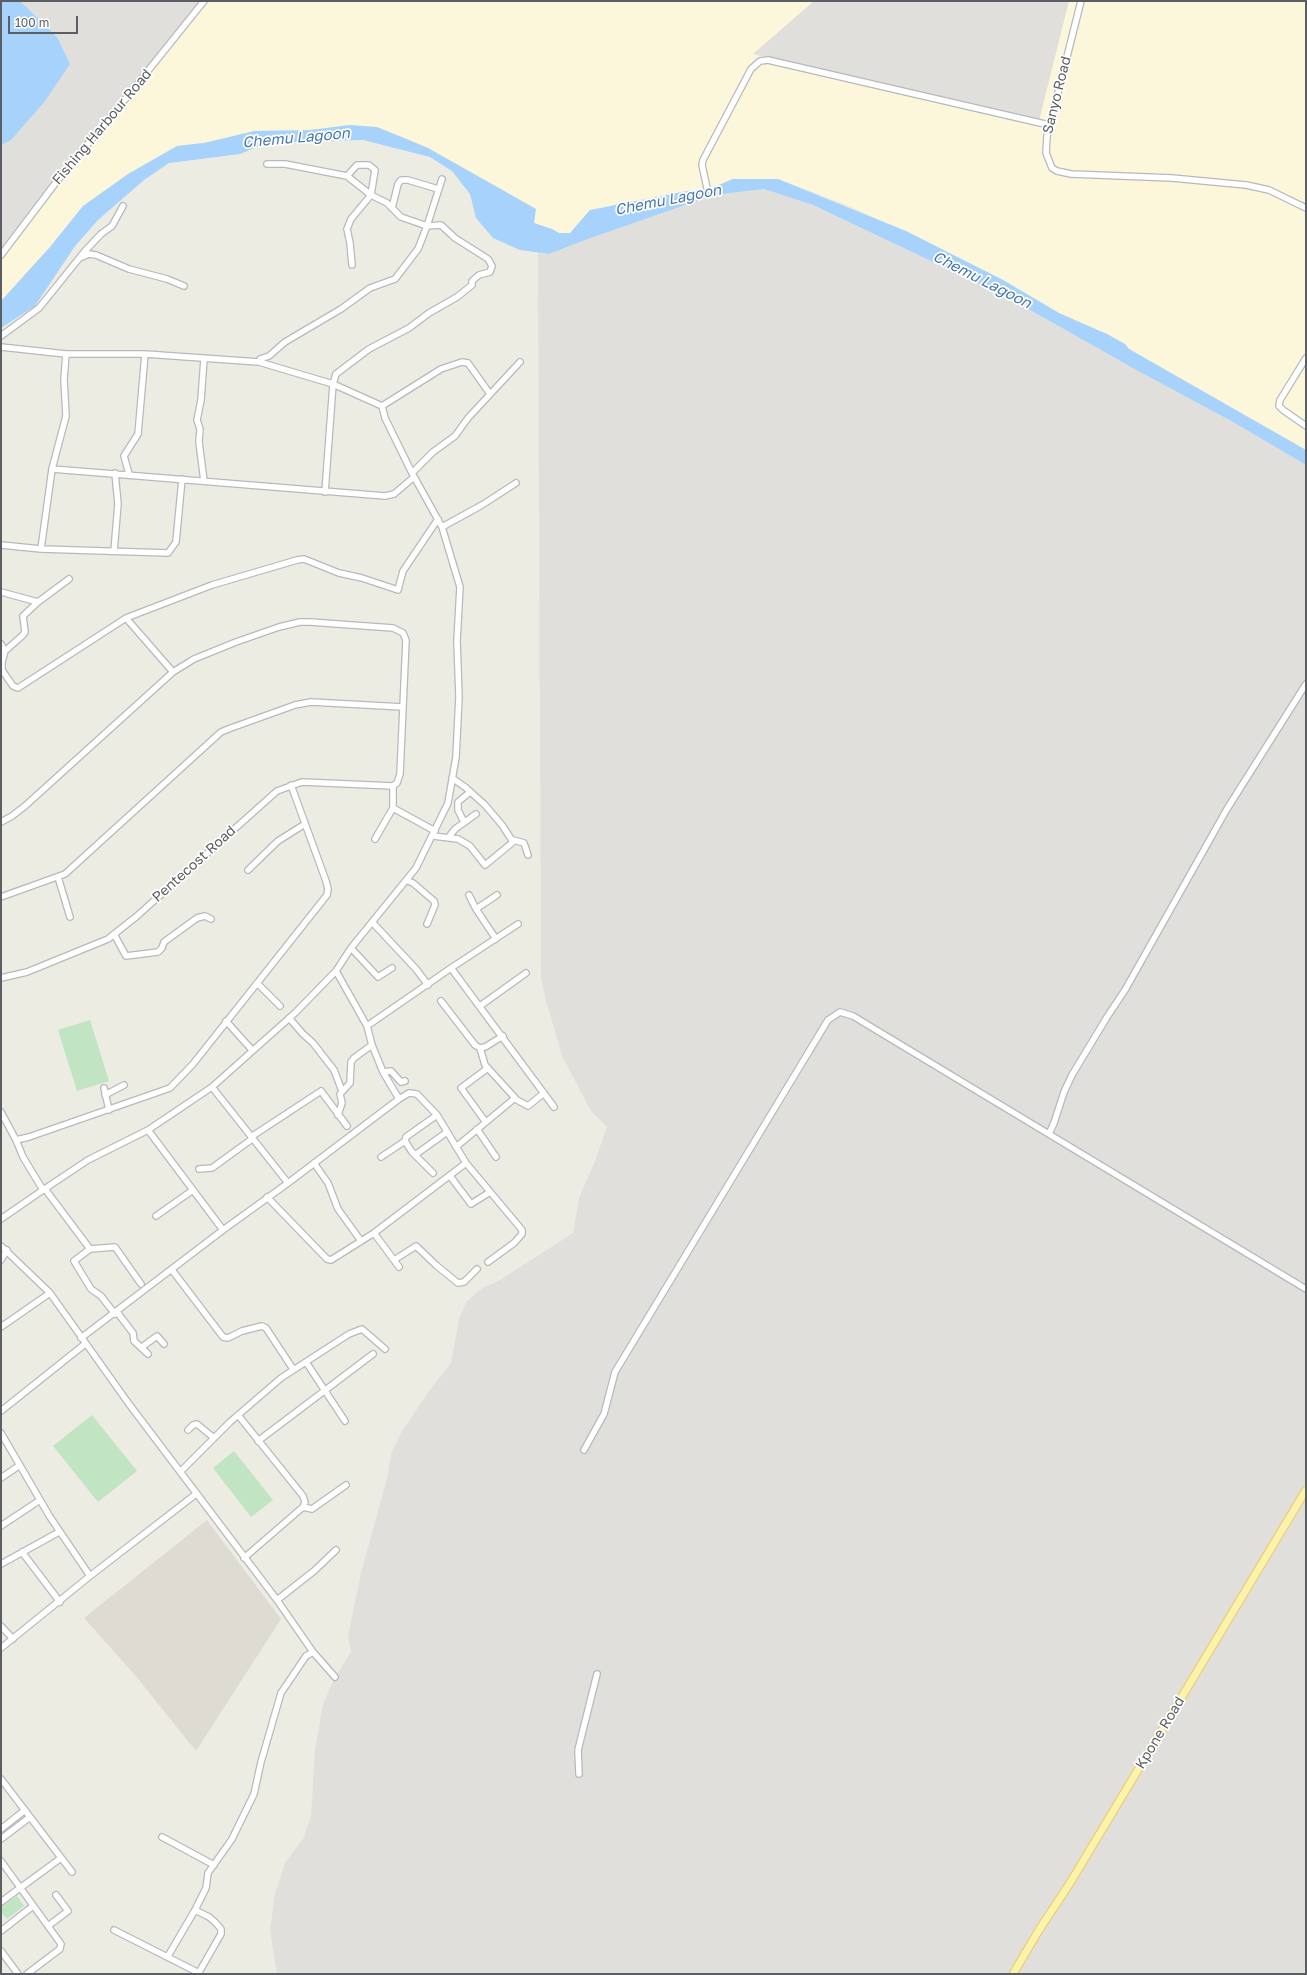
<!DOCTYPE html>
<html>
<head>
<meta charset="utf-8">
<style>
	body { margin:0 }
	#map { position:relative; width:1307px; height:1975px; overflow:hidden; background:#edece3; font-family:"Golos Text",sans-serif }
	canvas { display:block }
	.frame { position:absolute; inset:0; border:2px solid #5b5f63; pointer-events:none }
	.scale { position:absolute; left:8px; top:16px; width:70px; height:18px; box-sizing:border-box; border:2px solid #5b5f63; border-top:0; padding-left:5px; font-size:12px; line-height:14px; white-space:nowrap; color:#5b5f63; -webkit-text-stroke:3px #fff; paint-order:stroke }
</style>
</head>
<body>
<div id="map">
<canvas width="1307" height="1975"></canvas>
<div class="frame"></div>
<div class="scale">100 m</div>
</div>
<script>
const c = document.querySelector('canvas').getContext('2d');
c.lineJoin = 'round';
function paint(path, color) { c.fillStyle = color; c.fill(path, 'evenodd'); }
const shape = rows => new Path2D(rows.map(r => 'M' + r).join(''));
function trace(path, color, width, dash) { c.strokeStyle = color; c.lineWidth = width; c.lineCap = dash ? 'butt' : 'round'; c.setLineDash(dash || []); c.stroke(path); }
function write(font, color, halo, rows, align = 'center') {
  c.font = font + ' "Golos Text",sans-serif'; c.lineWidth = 3.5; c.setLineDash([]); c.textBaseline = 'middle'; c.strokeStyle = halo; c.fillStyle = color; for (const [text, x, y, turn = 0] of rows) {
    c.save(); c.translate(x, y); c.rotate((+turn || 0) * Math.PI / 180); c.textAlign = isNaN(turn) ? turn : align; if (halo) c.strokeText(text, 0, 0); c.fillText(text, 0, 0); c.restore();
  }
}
paint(shape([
	[207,1,1306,1,1306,450,1129,349,1125,344,1059,313,1003,280,852,207,778,179,733,179,709,189,590,210,570,233,558,233,552,229,534,223,536,209,428,148,401,136,350,125,177,146,83,206,50,247,1,301,1,263,6,253,95,139]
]), '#fcf6da');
paint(shape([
	[20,1,201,1,1,249,1,145,11,140,57,37],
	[814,1,1069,1,1039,121,753,54],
	[764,189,813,205,1007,297,1140,372,1233,422,1306,465,1306,1974,277,1974,270,1930,275,1894,285,1863,303,1839,311,1816,315,1750,323,1704,335,1677,351,1652,348,1636,361,1573,388,1475,391,1454,401,1433,429,1391,451,1363,459,1319,467,1301,481,1289,500,1280,573,1233,579,1198,595,1161,607,1127,591,1111,563,1058,546,1001,541,977,538,253,549,254,585,240,714,195]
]), '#e1dfdb');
paint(shape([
	[207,1520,281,1619,196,1751,135,1675,84,1618]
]), '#dddbd2');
paint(shape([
	[90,1020,109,1081,77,1091,58,1030],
	[92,1415,137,1471,98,1502,53,1446],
	[234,1451,273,1500,251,1517,213,1468],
	[17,1896,24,1906,7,1919,1,1912,1,1907]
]), '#c1e4c2');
paint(shape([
	[1,1,20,1,57,37,70,64,45,101,11,140,1,145],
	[350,125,377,127,428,148,536,209,534,223,552,229,559,233,570,233,590,210,692,190,709,189,733,179,778,179,906,231,1003,280,1059,313,1107,334,1125,344,1129,349,1306,450,1306,465,1233,422,1140,372,1007,297,813,205,764,189,714,195,585,240,549,254,520,250,493,238,476,218,470,194,452,171,430,157,363,140,303,141,259,146,240,154,169,163,144,180,98,220,75,246,35,306,1,328,1,301,50,247,83,206,128,174,177,146,204,143,254,131,310,130]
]), '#a6d2fb');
const minor = shape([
	[1081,1,1047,136,1046,153,1052,168,1057,171,1071,174,1172,178,1246,185,1269,190,1306,208],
	[347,176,357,165,369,165,375,170,371,195,351,219,347,229,350,243,352,265],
	[707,188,702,165,703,160,751,69,760,61,768,60,1049,125],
	[392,208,398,184,401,180,408,180,438,189],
	[1,255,57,181,131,92,204,1],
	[82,257,89,254,96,255,129,269,167,279,184,286],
	[1,336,39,308,85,251,101,234,112,226,123,206],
	[1,347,66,354,145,354,259,362,333,384,382,406,385,418,412,473,442,527,460,587,457,641,459,697,456,757,448,803,416,868,351,948,336,971,295,1013,212,1087,148,1130,88,1160,43,1190,23,1157,16,1140],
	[66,354,64,379,66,416,52,469,385,496,394,494,414,477],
	[1306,358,1280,400,1279,406,1283,410,1306,426],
	[204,359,201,400,197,420,200,429,199,442,204,481],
	[259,362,260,359,269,356,285,342,341,309,370,288,395,279,418,249,427,226,401,217,387,203,371,195,347,176,285,164,267,164],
	[382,406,441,369,462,362,468,363,490,394],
	[412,473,433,452,455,436,468,418,520,362],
	[129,474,124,456,138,434,145,354],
	[325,492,333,384,336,374,369,349,409,328,429,313,457,297,472,285,472,281,479,275,490,272,492,266,488,259,455,238,441,225,427,226,442,179],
	[442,527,482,505,516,483],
	[1,545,41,549,52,469],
	[41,549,168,553,176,542,182,479],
	[114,551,118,504,115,473],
	[1,592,38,602,69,579],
	[126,618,212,585,297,560,304,559,339,573,362,578,398,590,403,571,438,519],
	[1,644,5,651,2,662,2,670,13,686,18,688,126,618,173,672],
	[5,651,23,635,25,632,23,616,38,602],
	[393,808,435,831],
	[1,822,12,816,25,806,173,672,194,659,236,642,279,627,300,622,310,622,393,628,403,633,406,640,400,774,397,783,393,786,393,808,375,839],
	[464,822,458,810,458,802,470,792],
	[433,836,458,839,470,846,485,865,513,842,502,825,485,805,465,787,452,778],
	[449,837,455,829,476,814],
	[513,840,524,843,528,855],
	[248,870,278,841,305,824],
	[58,877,70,917],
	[406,880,413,883,434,901,435,905,427,924],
	[469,895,476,909,496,939],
	[1,897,65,874,221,732,231,728,295,705,311,702,403,707],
	[476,909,497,895],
	[372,922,416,969,428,985],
	[114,934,126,956,158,952,162,948,164,942,197,918,205,916,211,919],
	[351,948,378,977,392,968],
	[451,968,518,924],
	[336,971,367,1026,451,968,554,1107],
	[1,978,27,972,108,939,137,916,277,791,302,782,393,786],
	[257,983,280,1006],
	[441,1001,475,1045,480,1048,485,1047,503,1036],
	[480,1006,526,973],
	[289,1018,303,1034,313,1043,334,1070,342,1091],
	[226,1021,252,1050],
	[367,1026,372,1045,383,1072,399,1099],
	[480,1048,485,1065,517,1100,528,1106,544,1093],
	[383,1072,391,1071,401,1082,405,1081],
	[104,1088,109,1110],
	[105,1095,124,1085],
	[1,1112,16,1140,29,1137,170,1088,193,1064,327,895,328,889,326,881,291,785],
	[338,1115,342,1103,340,1094,350,1083,351,1062,354,1058,372,1045],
	[485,1121,461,1088,488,1068],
	[477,1129,496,1157],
	[148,1130,223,1230],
	[1049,1134,1054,1123,1064,1092,1072,1075,1107,1017,1125,990,1227,809,1306,684],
	[251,1137,321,1091,347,1126],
	[456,1147,515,1098],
	[415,1155,447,1132],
	[381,1157,405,1141],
	[314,1163,328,1183,338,1209,361,1241],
	[199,1169,212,1168,252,1139],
	[433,1173,412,1152,405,1141,406,1137,437,1115],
	[450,1176,471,1204,490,1192],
	[288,1183,399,1099,409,1093,417,1094,437,1115,466,1163,522,1230,522,1234,514,1243,488,1262],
	[45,1189,90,1249,74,1261,91,1289,101,1296,115,1314],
	[267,1197,327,1259,331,1260,374,1233,466,1163],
	[156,1216,193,1190],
	[1,1219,43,1190],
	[374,1233,399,1267],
	[1,1246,50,1293,129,1404,277,1600,313,1652,335,1677],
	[90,1249,115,1247,141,1284],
	[1,1260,7,1250],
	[394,1260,416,1246,437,1266,458,1283,464,1282,477,1269],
	[172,1270,223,1337,228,1338,242,1331,262,1326,266,1328,293,1369],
	[117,1312,133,1333,134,1341,148,1354],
	[1,1327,50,1293],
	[81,1338,223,1230,288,1183,212,1087],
	[142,1347,157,1336,164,1344],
	[306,1362,345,1421],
	[1,1411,85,1344],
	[238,1415,303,1496,305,1502,303,1507,244,1558],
	[188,1430,193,1425,197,1424,214,1438],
	[1,1433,50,1517,90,1576],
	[258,1441,373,1354],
	[584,1450,604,1414,615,1372,828,1020,840,1012,853,1016,1306,1289],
	[180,1472,230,1422,281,1378,349,1334,362,1329,385,1349],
	[1,1478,20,1465],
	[303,1507,312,1509,346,1485],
	[1,1526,40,1500],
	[22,1552,60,1602],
	[1,1564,59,1532],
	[277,1600,314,1571,336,1550],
	[1,1626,13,1639],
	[1,1648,90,1576,196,1494],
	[579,1774,578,1750,597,1674],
	[1,1779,72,1872],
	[1,1829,25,1810],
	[162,1837,214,1865],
	[1,1839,30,1817],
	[1,1861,61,1944,60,1949,27,1974],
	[1,1902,61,1858],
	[195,1910,209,1917,216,1923,221,1929,221,1934,198,1974],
	[48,1926,68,1911,56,1895],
	[114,1930,199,1973],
	[1,1931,33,1906],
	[1,1951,18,1974],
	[168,1956,195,1910,206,1888,208,1873,232,1839,254,1794,261,1762,281,1693,306,1656,313,1652]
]);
const major = shape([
	[1013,1974,1039,1930,1070,1883,1306,1490]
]);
trace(minor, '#b6b9bd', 8);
trace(major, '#ebca5f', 9);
trace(minor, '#fff', 5.5);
trace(major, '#fbf2ab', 7);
write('14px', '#5b5f63', '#fff', [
	["Sanyo Road",1057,95,-76],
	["Fishing Harbour Road",102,127,-50],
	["Pentecost Road",194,864,-42],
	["Kpone Road",1160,1733,-59]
]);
write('italic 15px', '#4677b5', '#fff', [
	["Chemu Lagoon",296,138,-5],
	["Chemu Lagoon",668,200,-11],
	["Chemu Lagoon",982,280,27]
]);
</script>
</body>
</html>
